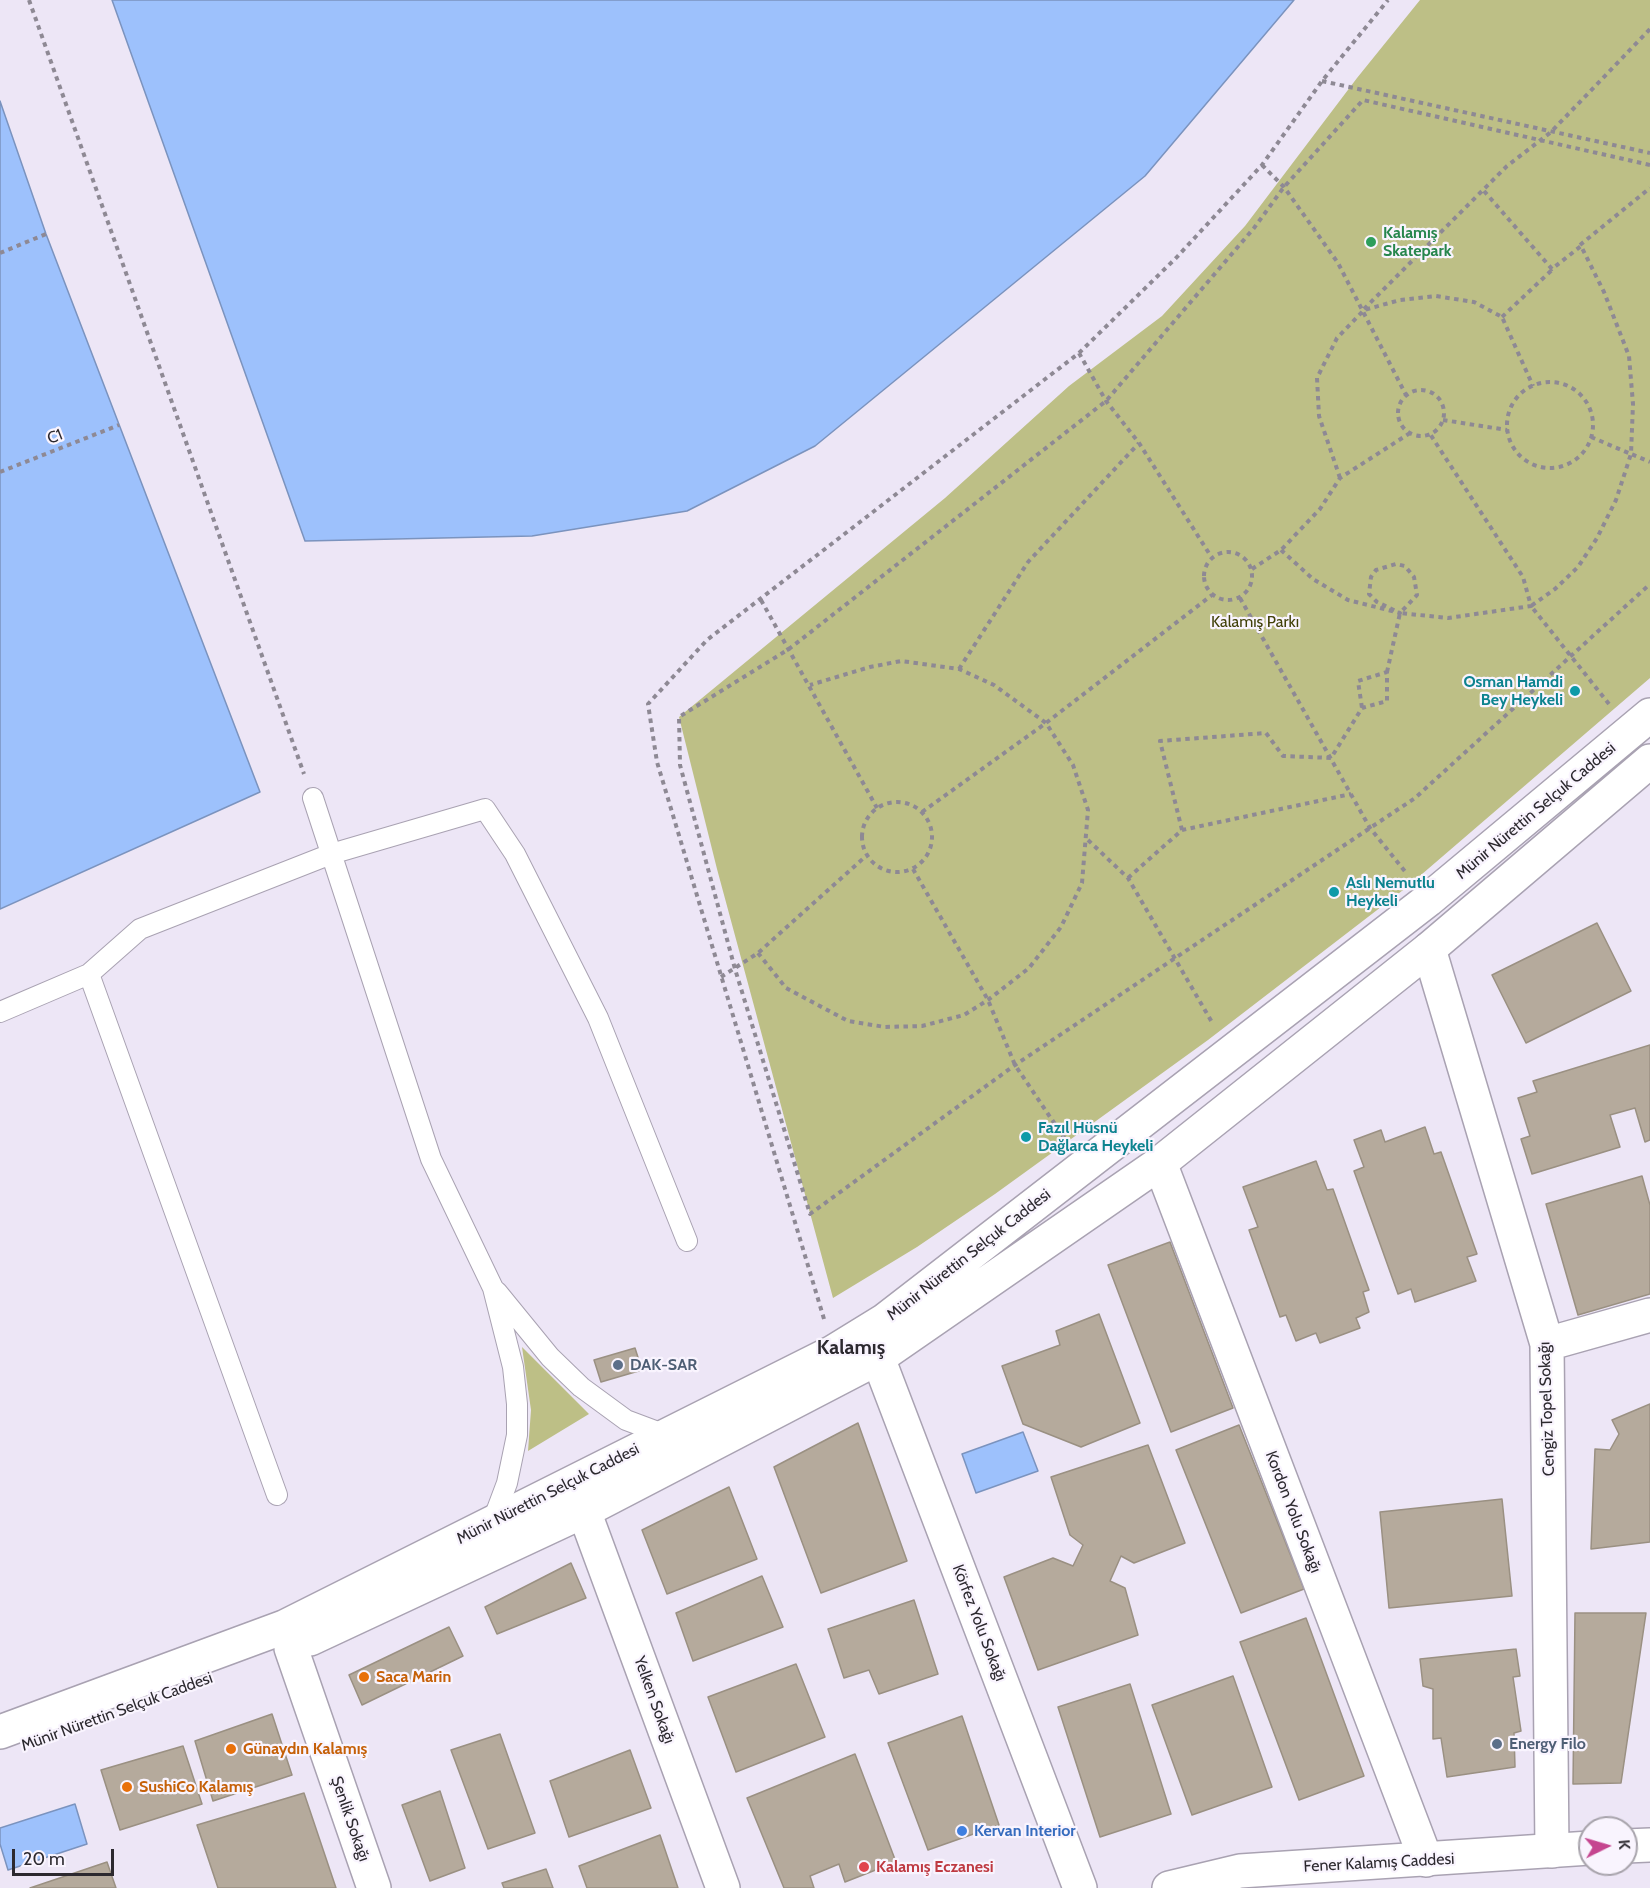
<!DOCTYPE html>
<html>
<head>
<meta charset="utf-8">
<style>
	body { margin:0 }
	#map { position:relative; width:1650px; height:1888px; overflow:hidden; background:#ede6f6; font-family:Cabin,sans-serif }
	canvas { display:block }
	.north { position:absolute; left:1578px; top:1816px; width:60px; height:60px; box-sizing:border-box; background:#f9f4fe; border:2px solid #a7a3ab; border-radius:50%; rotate:85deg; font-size:16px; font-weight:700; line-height:24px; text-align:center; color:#2c292f }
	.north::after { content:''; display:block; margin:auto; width:21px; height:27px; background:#c5458f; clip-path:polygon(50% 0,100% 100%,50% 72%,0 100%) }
	.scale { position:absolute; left:12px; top:1849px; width:102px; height:27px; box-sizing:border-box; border:3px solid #2c292f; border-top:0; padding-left:8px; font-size:18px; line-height:21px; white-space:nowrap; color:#2c292f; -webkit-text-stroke:4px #f9f4fe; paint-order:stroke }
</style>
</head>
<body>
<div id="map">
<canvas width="1650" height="1888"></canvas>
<div class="north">K</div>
<div class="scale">20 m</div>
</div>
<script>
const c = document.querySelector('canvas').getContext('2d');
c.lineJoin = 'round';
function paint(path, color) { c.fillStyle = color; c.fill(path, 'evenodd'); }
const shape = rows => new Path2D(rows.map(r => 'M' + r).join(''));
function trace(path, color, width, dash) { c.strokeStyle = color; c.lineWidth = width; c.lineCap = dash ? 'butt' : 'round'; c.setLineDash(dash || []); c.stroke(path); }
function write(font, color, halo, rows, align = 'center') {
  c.font = font + ' Cabin,sans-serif'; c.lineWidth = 4.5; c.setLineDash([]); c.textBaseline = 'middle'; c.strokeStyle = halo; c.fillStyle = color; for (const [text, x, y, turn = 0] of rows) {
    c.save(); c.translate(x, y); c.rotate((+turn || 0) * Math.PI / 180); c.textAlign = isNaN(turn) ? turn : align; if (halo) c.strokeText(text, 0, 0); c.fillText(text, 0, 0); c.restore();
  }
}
paint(shape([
	[1420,0,1650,0,1650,678,1407,887,1208,1040,995,1194,917,1247,833,1298,717,869,679,717,945,498,1069,386,1162,316,1245,226,1357,78],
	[522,1347,589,1414,528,1451,531,1410]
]), '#bdbf86');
const water = shape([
	[112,0,1294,0,1145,176,815,446,687,511,532,536,305,541,112,0],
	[0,101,46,234,260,792,0,909,0,101],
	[1023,1432,1038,1471,976,1493,962,1454,1023,1432],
	[75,1804,87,1844,8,1870,0,1844,0,1828,75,1804]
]);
paint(water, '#9dc1fc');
trace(water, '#7b93be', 1.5);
const building = shape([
	[1597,923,1631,991,1526,1043,1492,975,1597,923],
	[1650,1045,1650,1140,1645,1142,1635,1108,1610,1115,1620,1147,1532,1174,1521,1139,1530,1136,1518,1098,1537,1092,1533,1081,1650,1045],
	[1425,1127,1434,1154,1441,1152,1477,1254,1467,1257,1476,1281,1415,1302,1411,1289,1398,1294,1354,1171,1364,1167,1354,1140,1381,1130,1385,1142,1425,1127],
	[1316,1161,1327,1190,1333,1189,1369,1290,1363,1292,1369,1312,1356,1318,1360,1328,1320,1343,1316,1333,1296,1341,1286,1315,1280,1317,1249,1230,1258,1227,1243,1187,1316,1161],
	[1642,1176,1650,1205,1650,1294,1578,1315,1546,1204,1642,1176],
	[1170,1242,1233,1408,1171,1432,1108,1265,1170,1242],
	[1099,1314,1140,1423,1081,1447,1023,1424,1002,1366,1060,1345,1056,1331,1099,1314],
	[635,1348,642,1370,601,1382,594,1360,635,1348],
	[1650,1404,1650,1542,1591,1549,1595,1449,1610,1450,1619,1434,1612,1420,1650,1404],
	[858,1423,907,1561,821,1593,774,1467,858,1423],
	[1239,1425,1304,1589,1241,1613,1176,1450,1239,1425],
	[1148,1445,1185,1543,1134,1563,1121,1556,1110,1581,1125,1588,1138,1635,1038,1670,1004,1577,1053,1558,1073,1566,1083,1545,1070,1535,1051,1477,1148,1445],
	[729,1487,757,1559,667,1594,642,1530,729,1487],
	[1502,1499,1512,1596,1389,1608,1380,1512,1502,1499],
	[571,1563,586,1598,497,1634,485,1607,571,1563],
	[762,1576,783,1627,693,1661,676,1613,762,1576],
	[914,1600,938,1674,879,1694,869,1670,844,1678,828,1629,914,1600],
	[1575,1613,1646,1613,1621,1783,1573,1784,1575,1613],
	[1306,1618,1364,1776,1299,1800,1240,1642,1306,1618],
	[449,1627,463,1656,362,1705,349,1675,449,1627],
	[1516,1649,1520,1676,1513,1677,1521,1731,1514,1733,1515,1767,1447,1777,1441,1738,1433,1739,1433,1689,1423,1686,1420,1659,1516,1649],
	[796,1664,825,1737,736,1772,708,1697,796,1664],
	[1233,1676,1272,1787,1192,1815,1152,1705,1233,1676],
	[1130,1684,1171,1814,1100,1837,1058,1707,1130,1684],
	[272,1714,292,1775,213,1801,195,1741,272,1714],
	[962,1716,999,1825,928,1850,888,1743,962,1716],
	[500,1734,535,1833,488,1849,451,1750,500,1734],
	[183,1746,202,1804,120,1830,101,1770,183,1746],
	[630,1750,651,1808,569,1837,550,1781,630,1750],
	[855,1754,896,1862,845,1882,839,1864,810,1876,814,1888,784,1888,747,1798,855,1754],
	[440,1791,465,1868,430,1881,402,1805,440,1791],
	[304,1793,336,1888,218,1888,197,1825,304,1793],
	[660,1835,678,1888,587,1888,579,1866,660,1835],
	[107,1862,116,1888,30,1888,107,1862],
	[546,1869,553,1888,504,1888,502,1883,546,1869]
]);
paint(building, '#b5aa9c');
trace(building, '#9a9082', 1.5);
const service = shape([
	[313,798,431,1159,493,1288,513,1367,517,1404,517,1435,507,1483,492,1523],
	[0,1012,89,974],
	[497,1292,550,1357,581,1387,626,1420,666,1435],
	[277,1495,89,974,140,929,331,854,485,809,515,854,598,1018,687,1241]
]);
const minor = shape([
	[1429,949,1547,1344,1552,1851],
	[1160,1163,1426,1860],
	[1547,1344,1650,1315],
	[878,1358,1080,1888],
	[584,1511,723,1888],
	[291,1648,374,1888]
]);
const tertiary = shape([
	[310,1639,584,1511,878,1358,1160,1163,1429,949,1650,761],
	[0,1732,284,1627,833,1352,885,1320,1428,900,1650,715]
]);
const primary = shape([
	[1626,1846,1650,1845],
	[1169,1888,1240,1871,1590,1848]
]);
trace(service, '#a9a2b2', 22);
trace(minor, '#a9a2b2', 36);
trace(tertiary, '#a9a2b2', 36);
trace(primary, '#a9a2b2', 36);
trace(shape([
	[29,0,304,774],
	[1322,81,1650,153],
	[1262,165,1284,187,1338,263,1406,395],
	[1650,165,1363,100,1284,187,1254,228,1106,401,789,649,679,717,680,765,735,969,810,1214,1015,1065,1415,798,1650,584],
	[1484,191,1552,269,1581,246,1604,292,1629,356,1633,404,1631,454,1650,462],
	[1580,245,1650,188],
	[0,253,46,234],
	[1364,309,1507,166,1551,132,1650,29],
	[1502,317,1554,268],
	[1079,353,1106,401,1139,443,1212,558],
	'1507 425a43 43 0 1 1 86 0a43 43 0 1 1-86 0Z',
	'1398 413a23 23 0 1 1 46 0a23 23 0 1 1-46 0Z',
	[1443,420,1507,430],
	[1591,437,1631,454,1616,500,1597,538,1578,567,1555,589,1531,606,1609,704],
	[0,472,119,425],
	[1340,478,1319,416,1317,378,1337,338,1364,310,1400,300,1436,296,1474,302,1502,317,1533,386],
	[1281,550,1313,579,1348,600,1400,613,1377,602,1369,594,1371,577,1376,570,1396,564,1405,566,1414,577,1417,595,1401,612],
	'1204 576a24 24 0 1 1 48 0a24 24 0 1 1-48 0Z',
	[1252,569,1281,550,1320,509,1340,478,1410,433],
	[1240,598,1370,828,1407,874],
	[761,600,877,808],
	[959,669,1028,562,1139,443],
	[1387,672,1400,613,1448,618,1531,606,1523,577,1430,434],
	'862 837a35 35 0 1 1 70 0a35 35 0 1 1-70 0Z',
	[922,812,1046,723,1212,595],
	[1182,830,1160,741,1266,733,1283,756,1331,758,1362,708,1387,701,1387,672,1358,681,1362,708],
	[1088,840,1128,878,1213,1024],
	[913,869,988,1000,1015,1065,1065,1139],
	[1128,878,1182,830,1351,794],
	[758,953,786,988,848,1021,885,1027,922,1026,964,1015,988,1000,1029,968,1061,927,1082,883,1088,810,1073,765,1046,723,994,685,959,669,901,661,870,667,810,685],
	[721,977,758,953,867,855],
	[824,1319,657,762,648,704,707,640,1079,353,1176,258,1262,165,1322,81,1388,0]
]), '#8e8994', 4, [4.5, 4.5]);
trace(service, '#fff', 20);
trace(minor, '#fff', 33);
trace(tertiary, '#fff', 33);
trace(primary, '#fff', 33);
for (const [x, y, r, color] of [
	[1371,242,6,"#2e9e5b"],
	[1575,691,6,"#0f9aa8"],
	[1334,892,6,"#0f9aa8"],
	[1026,1137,6,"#0f9aa8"],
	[618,1365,6,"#5c6f8a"],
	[364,1677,6,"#e8710a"],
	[1497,1744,6,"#5c6f8a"],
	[231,1749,6,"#e8710a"],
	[127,1787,6,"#e8710a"],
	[962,1831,6,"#3f7fe0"],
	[864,1867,6,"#e0444e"]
]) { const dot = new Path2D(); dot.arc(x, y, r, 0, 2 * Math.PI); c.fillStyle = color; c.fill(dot); trace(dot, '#f9f4fe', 2); }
write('bold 16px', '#27864d', '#f9f4fe', [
	["Kalamış",1383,233],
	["Skatepark",1383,251]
], 'left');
write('16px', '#2c292f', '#f9f4fe', [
	["C1",55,437,-21],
	["Münir Nürettin Selçuk Caddesi",1536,811,-40],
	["Münir Nürettin Selçuk Caddesi",969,1255,-38],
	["Cengiz Topel Sokağı",1547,1409,-92],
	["Münir Nürettin Selçuk Caddesi",548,1494,-27],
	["Kordon Yolu Sokağı",1293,1512,69],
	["Körfez Yolu Sokağı",979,1623,69],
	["Yelken Sokağı",654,1700,70],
	["Münir Nürettin Selçuk Caddesi",117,1712,-20],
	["Şenlik Sokağı",350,1819,71],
	["Fener Kalamış Caddesi",1379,1863,-3]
]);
write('16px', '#414109', '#f9f4fe', [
	["Kalamış Parkı",1255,622]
]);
write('bold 16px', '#0d838f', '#f9f4fe', [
	["Osman Hamdi",1563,682,"right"],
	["Bey Heykeli",1563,700,"right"],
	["Aslı Nemutlu",1346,883],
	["Heykeli",1346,901],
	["Fazıl Hüsnü",1038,1128],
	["Dağlarca Heykeli",1038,1146]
], 'left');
write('bold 16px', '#4e5e75', '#f9f4fe', [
	["DAK-SAR",630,1365],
	["Energy Filo",1509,1744]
], 'left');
write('bold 16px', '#c56008', '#f9f4fe', [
	["Saca Marin",376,1677],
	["Günaydın Kalamış",243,1749],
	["SushiCo Kalamış",139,1787]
], 'left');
write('bold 16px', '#366cbe', '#f9f4fe', [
	["Kervan Interior",974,1831]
], 'left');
write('bold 16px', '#be3a42', '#f9f4fe', [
	["Kalamış Eczanesi",876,1867]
], 'left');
write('bold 20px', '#2c292f', '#f9f4fe', [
	["Kalamış",851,1348]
]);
</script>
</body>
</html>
